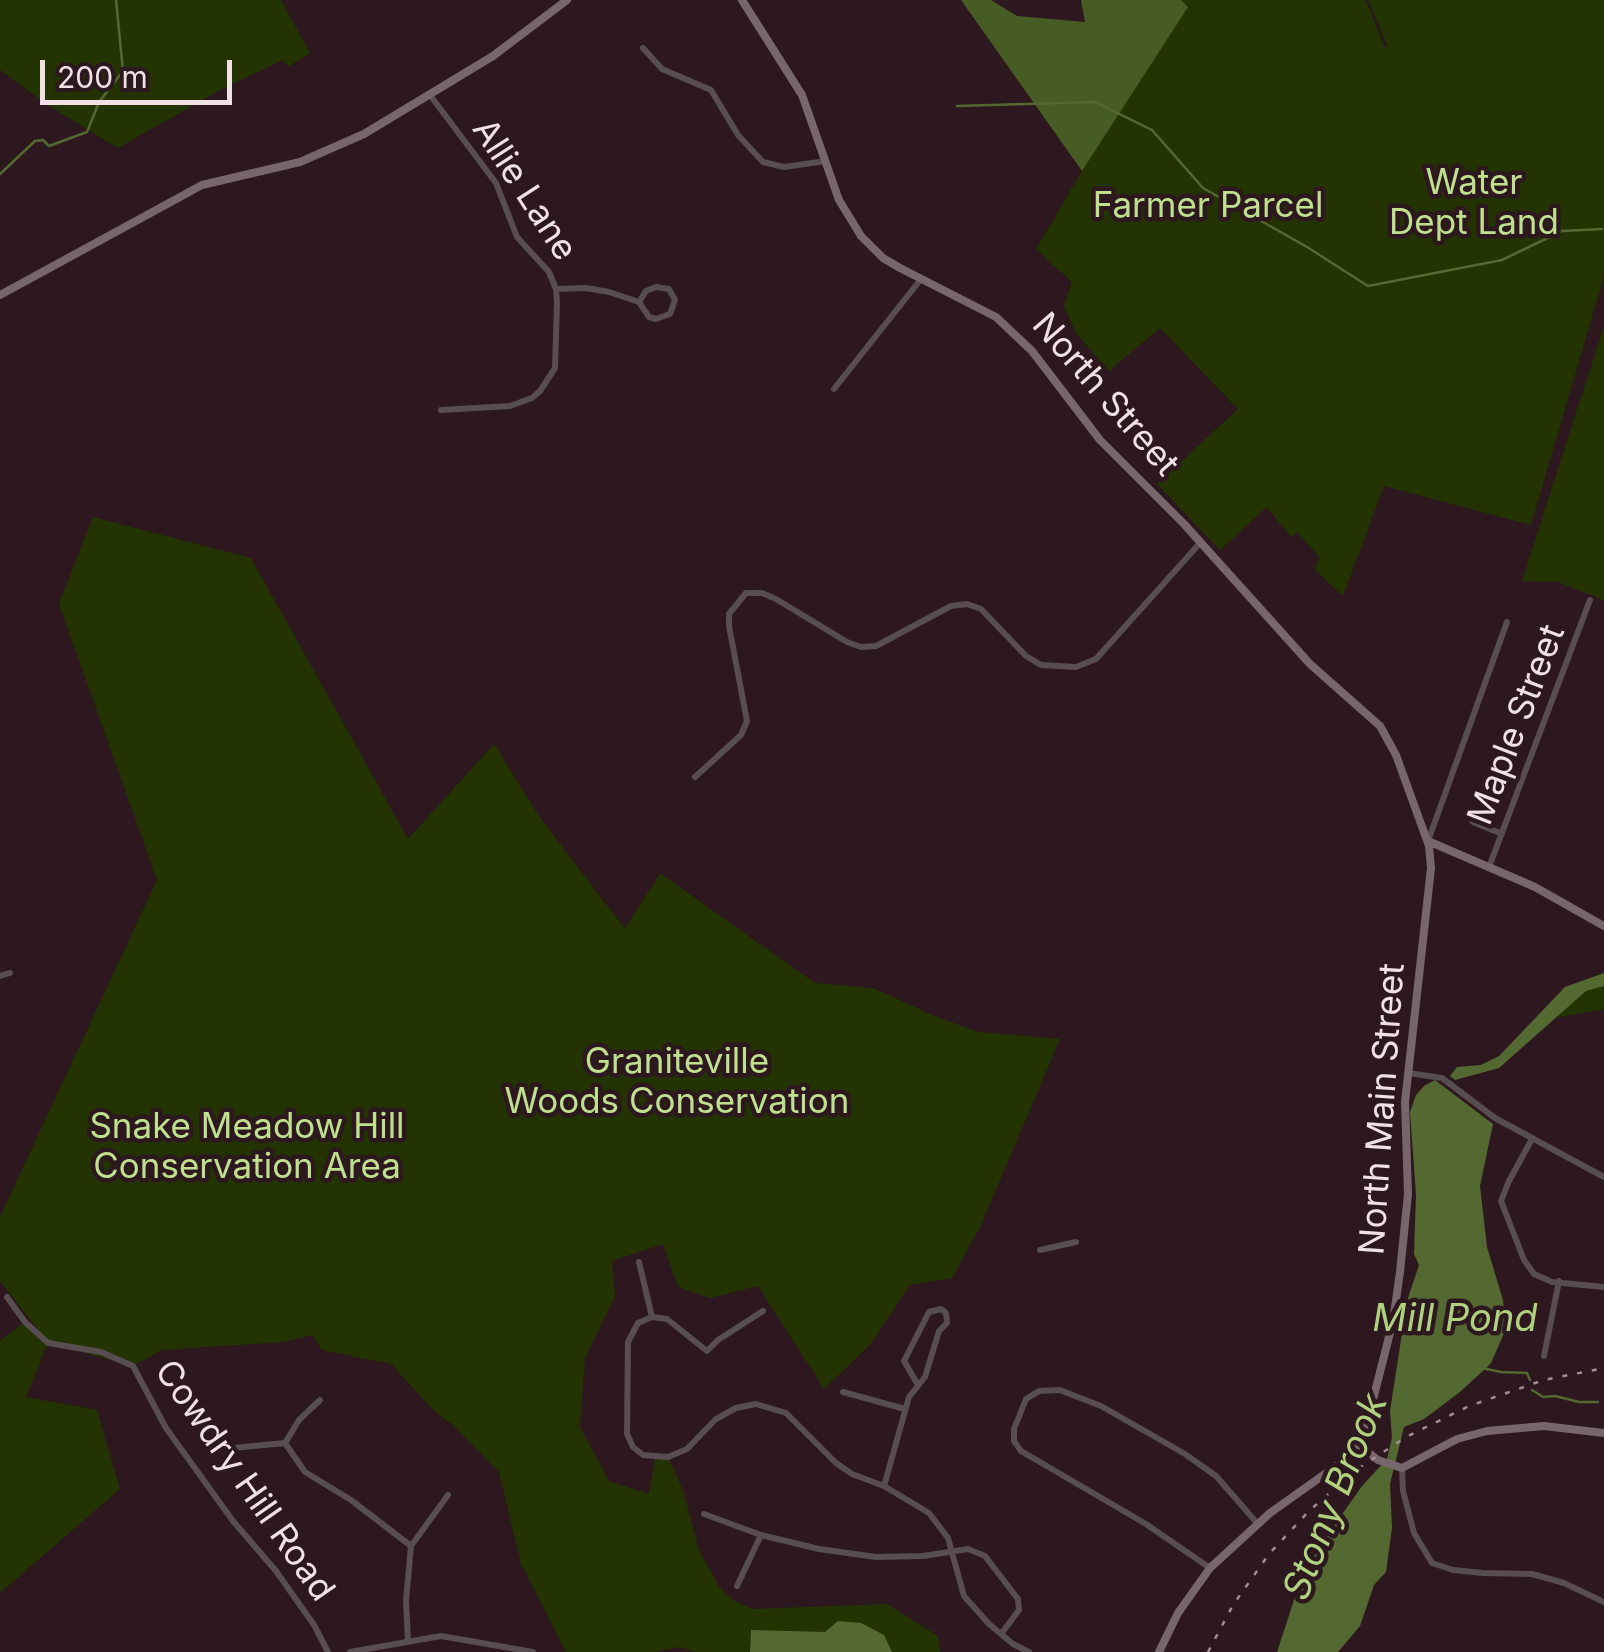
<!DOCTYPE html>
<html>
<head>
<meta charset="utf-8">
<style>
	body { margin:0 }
	#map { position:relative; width:1604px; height:1652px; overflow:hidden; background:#2c181e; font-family:Inter,sans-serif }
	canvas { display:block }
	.scale { position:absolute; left:40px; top:60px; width:192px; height:45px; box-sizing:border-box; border:5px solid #f0e1e5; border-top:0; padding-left:12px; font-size:30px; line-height:35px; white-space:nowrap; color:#f0e1e5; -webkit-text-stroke:8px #2c181e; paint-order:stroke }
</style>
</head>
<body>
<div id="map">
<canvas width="1604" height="1652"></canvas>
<div class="scale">200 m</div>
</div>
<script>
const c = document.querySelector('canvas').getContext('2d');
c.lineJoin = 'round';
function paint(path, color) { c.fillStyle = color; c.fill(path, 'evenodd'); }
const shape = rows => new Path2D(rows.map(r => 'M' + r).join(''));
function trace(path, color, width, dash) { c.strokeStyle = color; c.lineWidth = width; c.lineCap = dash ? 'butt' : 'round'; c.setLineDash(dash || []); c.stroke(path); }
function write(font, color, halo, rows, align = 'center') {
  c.font = font + ' Inter,sans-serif'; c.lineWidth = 9; c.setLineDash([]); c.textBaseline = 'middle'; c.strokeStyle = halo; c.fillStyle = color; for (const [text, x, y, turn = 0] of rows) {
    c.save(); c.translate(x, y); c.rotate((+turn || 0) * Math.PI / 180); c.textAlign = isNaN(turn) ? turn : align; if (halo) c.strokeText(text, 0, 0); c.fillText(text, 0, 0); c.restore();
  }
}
paint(shape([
	[0,0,281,0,310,53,288,67,283,60,224,88,118,148,49,106,0,70],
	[1181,0,1366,0,1384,46,1388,47,1368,0,1604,0,1604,276,1531,525,1384,486,1343,596,1315,570,1319,557,1297,532,1291,537,1267,507,1220,550,1157,484,1238,409,1160,328,1109,371,1076,333,1064,306,1072,282,1036,249,1082,171,1187,7],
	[1604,326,1604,600,1558,582,1522,581],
	[93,517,251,558,408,839,494,744,539,816,625,929,660,873,815,983,873,988,937,1017,979,1032,1060,1039,981,1225,952,1278,910,1285,870,1345,824,1389,758,1286,710,1298,678,1287,663,1244,612,1261,615,1296,585,1358,580,1427,609,1481,649,1494,655,1458,668,1457,683,1490,699,1550,720,1588,733,1600,753,1609,887,1604,938,1636,940,1652,696,1652,679,1647,656,1652,566,1652,521,1564,499,1472,455,1427,434,1411,391,1364,322,1350,313,1335,283,1342,162,1350,133,1366,48,1343,26,1397,97,1410,120,1489,0,1593,0,1341,25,1322,43,1336,0,1281,0,1217,157,880,59,604],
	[1604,986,1604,1009,1554,1018,1586,991]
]), '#233302');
paint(shape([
	[961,0,991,0,1017,16,1085,22,1081,0,1181,0,1188,7,1082,171]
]), '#475c24');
paint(shape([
	[1604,973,1604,986,1586,991,1499,1068,1455,1080,1450,1076,1457,1067,1481,1065,1499,1056,1565,987],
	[1435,1080,1493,1124,1480,1186,1487,1247,1503,1300,1506,1329,1491,1363,1485,1369,1460,1392,1424,1419,1404,1427,1390,1484,1392,1528,1386,1572,1374,1585,1360,1626,1338,1652,1277,1652,1294,1600,1317,1550,1362,1486,1387,1459,1392,1438,1390,1411,1407,1301,1419,1265,1414,1254,1416,1195,1410,1112,1416,1095,1424,1086],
	[838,1621,861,1623,884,1635,892,1652,750,1652,751,1630,825,1632]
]), '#546932');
trace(shape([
	[957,106,1095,102,1152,130,1203,188,1307,247,1368,286,1502,260,1562,231,1602,229],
	[0,174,35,141,43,140,49,146,87,132,99,102,123,71,116,0],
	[1482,1368,1501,1372,1527,1373,1530,1380],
	[1532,1390,1543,1397,1555,1396,1579,1402,1598,1402]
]), '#546932', 2.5);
trace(shape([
	[643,48,662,69,711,90,738,135,763,162,784,167,826,161],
	[430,95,496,183,517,237,549,272,556,289,557,303,555,368,540,391,532,398,510,406,441,410],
	[556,289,586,288,609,292,639,302,649,317,656,319,670,314,675,300,669,289,656,287,646,291,639,302],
	[834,389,921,279],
	[695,777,741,735,747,721,729,626,729,614,746,593,762,593,776,599,847,642,861,647,876,646,951,606,967,604,981,609,1026,656,1041,665,1076,667,1096,659,1200,543],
	[1469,815,1473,822,1502,834],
	[1428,841,1507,622],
	[1489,867,1590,600],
	[0,976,10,973],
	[1408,1073,1442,1078,1495,1118,1604,1177],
	[1532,1139,1509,1181,1501,1201,1524,1260,1534,1274,1552,1282,1604,1287],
	[1040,1250,1076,1242],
	[639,1262,652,1317],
	[7,1297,25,1322,48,1343,101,1352,133,1366,166,1428,233,1521,276,1571,314,1625,328,1652],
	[763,1311,718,1340,707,1351,667,1319,652,1317,638,1323,628,1342,627,1434,633,1447,643,1455,668,1457,687,1449,716,1419,736,1408,756,1404,786,1413,836,1463,852,1474,884,1486,929,1513,948,1538,964,1596,989,1624,1013,1644,1029,1652],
	[1544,1356,1559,1281],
	[843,1392,905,1409],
	[285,1443,305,1472,351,1500,411,1546,406,1601,408,1640],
	[285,1443,299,1420,320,1400],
	[233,1448,285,1443],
	[1402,1468,1403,1491,1414,1533,1432,1563,1453,1570,1483,1573,1532,1574,1564,1583,1604,1602],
	[884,1486,909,1397,925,1377,939,1331,947,1323,946,1313,941,1309,929,1312,904,1361,918,1385],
	[704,1514,761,1535,819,1549,876,1557,923,1556,968,1549,985,1556,1018,1599,1019,1610,1001,1634],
	[411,1546,448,1495],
	[1210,1568,1146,1524,1021,1451,1014,1441,1014,1429,1026,1399,1039,1391,1060,1390,1101,1406,1185,1454,1216,1476,1257,1523],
	[737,1586,761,1535],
	[350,1652,441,1636,533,1652]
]), '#584d50', 6);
trace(shape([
	[742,0,802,95,839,200,861,236,883,258,900,268,996,317,1032,351,1100,440,1184,524,1310,664,1380,726,1396,755,1429,846,1431,868,1405,1102,1408,1194,1400,1272,1393,1321,1365,1431,1346,1459,1270,1513,1210,1568,1178,1613,1159,1652],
	[0,295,202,185,300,162,364,134,493,56,567,0],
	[1428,841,1535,887,1604,926],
	[1358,1444,1378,1460,1402,1468,1457,1439,1487,1431,1544,1426,1604,1433]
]), '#77666b', 8);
trace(shape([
	[1208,1652,1233,1605,1269,1554,1309,1511,1356,1470,1406,1437,1469,1406,1544,1380,1604,1368]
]), '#a08f93', 2.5, [5, 10]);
write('35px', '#bfe18e', '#2c181e', [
	["Water",1474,183],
	["Dept Land",1474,223],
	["Farmer Parcel",1208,206],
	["Graniteville",677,1062],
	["Woods Conservation",677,1102],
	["Snake Meadow Hill",247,1127],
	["Conservation Area",247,1167]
]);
write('35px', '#f0e1e5', '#2c181e', [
	["Allie Lane",524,190,57],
	["North Street",1105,395,49],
	["Maple Street",1517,725,-69],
	["North Main Street",1383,1109,-86],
	["Cowdry Hill Road",244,1481,55]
]);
write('italic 38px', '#b0d27f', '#2c181e', [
	["Mill Pond",1455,1320],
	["Stony Brook",1336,1497,-68]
]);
</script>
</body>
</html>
